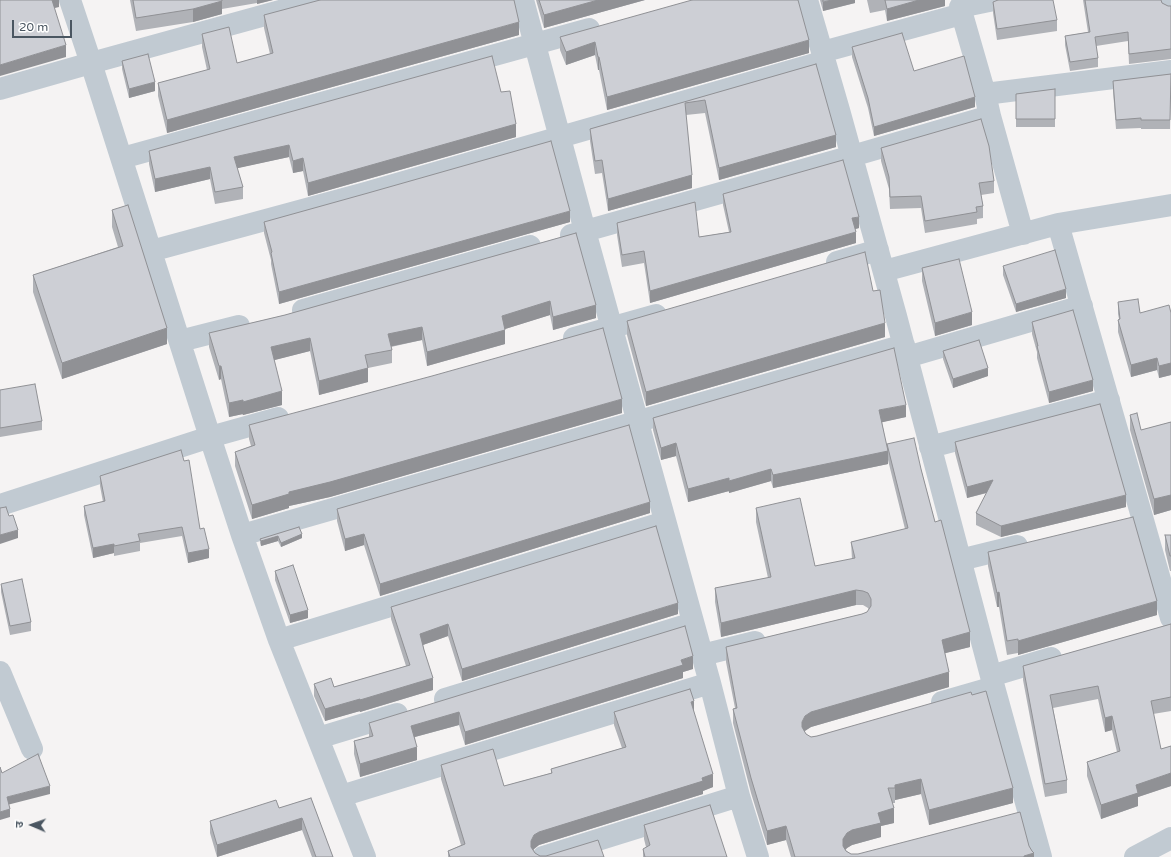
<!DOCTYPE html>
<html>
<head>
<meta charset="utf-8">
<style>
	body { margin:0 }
	#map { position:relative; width:1171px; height:857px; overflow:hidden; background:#f5f3f3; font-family:"Varela Round","Noto Sans Devanagari",sans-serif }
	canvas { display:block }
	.north { position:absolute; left:12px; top:805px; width:40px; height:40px; -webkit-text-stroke:3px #fff; paint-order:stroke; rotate:272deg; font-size:11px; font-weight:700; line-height:16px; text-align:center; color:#4a5661 }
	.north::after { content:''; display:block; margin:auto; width:14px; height:18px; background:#4a5661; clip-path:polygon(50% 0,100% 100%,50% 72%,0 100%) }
	.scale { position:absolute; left:12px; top:20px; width:60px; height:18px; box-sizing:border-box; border:2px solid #4a5661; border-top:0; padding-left:5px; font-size:12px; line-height:14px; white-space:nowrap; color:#4a5661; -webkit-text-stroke:3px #fff; paint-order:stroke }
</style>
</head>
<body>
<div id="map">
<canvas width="1171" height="857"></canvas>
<div class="north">उ</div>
<div class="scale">20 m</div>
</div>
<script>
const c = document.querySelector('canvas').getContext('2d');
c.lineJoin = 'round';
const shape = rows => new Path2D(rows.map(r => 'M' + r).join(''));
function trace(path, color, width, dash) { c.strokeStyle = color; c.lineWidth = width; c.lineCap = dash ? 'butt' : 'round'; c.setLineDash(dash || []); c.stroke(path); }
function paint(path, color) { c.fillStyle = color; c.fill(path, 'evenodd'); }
trace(shape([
	[523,0,585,231,710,683,739,796,758,857],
	[807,0,839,110,896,316,991,676,1041,857],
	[1170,0,1171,3],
	[960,7,994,0],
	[822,52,962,14,985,94,990,116,1023,234],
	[0,89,91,63,70,0],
	[985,94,1171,71],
	[122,158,589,29],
	[1058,224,1171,205],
	[571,235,852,156,990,116],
	[151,251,365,193,825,61],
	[837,262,878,250],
	[884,271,1058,224,1171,618],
	[303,310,530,246],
	[574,338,656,315],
	[180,341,239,326],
	[907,357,1082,306],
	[278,418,210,437,242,535,279,640,365,857],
	[930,447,1109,400],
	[0,505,210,437,91,63,320,0],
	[242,535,904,345],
	[960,560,1017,546],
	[279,640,665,522],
	[702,655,755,642],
	[0,672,32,749],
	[991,676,1051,658],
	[445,699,693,623],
	[942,702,994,687],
	[318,738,397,714],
	[341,796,710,683],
	[543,857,739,796],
	[1135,857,1171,838]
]), '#c1cad2', 22);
paint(shape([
	[130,0,273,0,257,4,257,3,222,9,222,14,193,22,136,31],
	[536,0,645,0,544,28],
	[820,0,855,0,855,3,823,11],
	[867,0,945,0,945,6,887,21,885,10,870,13],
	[1083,0,1161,0,1162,3,1168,6,1171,6,1171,59,1129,64,1128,41,1096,46,1098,58,1098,67,1070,71,1065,45,1065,36,1088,32],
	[993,2,1057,20,1057,31,997,40,993,13],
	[264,15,519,35,167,133,158,96,158,83,207,70,202,47,202,34,237,63,270,54,264,28],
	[560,37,809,53,607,110,599,70,598,70,595,55,566,65,560,50],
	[852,47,914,71,975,107,874,136,868,108,852,57],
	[122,61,155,91,129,98,122,69],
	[816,64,836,147,719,180,705,113,686,115,692,188,608,211,602,173,595,174,590,141,590,129],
	[1171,74,1170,129,1141,129,1141,128,1116,129,1113,91,1113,81],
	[1055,89,1055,127,1016,127,1016,94],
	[501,92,516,137,308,196,303,171,293,173,289,157,237,168,243,187,243,199,215,204,210,179,155,192,149,164,149,151],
	[881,148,994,181,994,193,981,195,983,206,983,218,977,219,977,224,925,233,921,208,890,209,889,189,881,161],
	[723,194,859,228,855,229,856,243,650,303,644,263,622,267,617,235,617,223,699,237,729,232,723,205],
	[112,210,167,344,62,379,33,292,33,275,118,247,112,227],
	[264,222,570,222,279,304,271,264,271,260,264,233],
	[576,233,596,318,553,330,550,315,505,329,505,344,427,366,422,340,391,347,392,350,392,363,368,368,368,382,319,395,310,351,274,360,282,405,243,415,243,414,229,417,221,379,219,380,209,347,209,333,285,315],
	[1003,266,1066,298,1016,312,1003,275],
	[922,268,972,325,935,336,922,281],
	[873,291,885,337,646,406,627,335,627,321],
	[1118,302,1140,313,1171,313,1171,375,1159,378,1157,370,1131,377,1118,332,1118,320,1119,319,1118,314],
	[1032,322,1093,391,1049,403,1037,358,1037,352,1032,334],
	[943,351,988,376,953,388,943,359],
	[0,390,42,421,42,430,0,437],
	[622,413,330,497,289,506,289,508,252,519,235,466,235,452,251,446,249,439,249,425],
	[1130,415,1141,430,1171,422,1171,510,1154,515,1130,430],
	[906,417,882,422,887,449,887,444,921,469,935,522,970,647,945,653,949,687,811,727,804,731,806,734,811,737,817,736,972,695,1013,803,929,825,921,794,895,800,895,803,892,803,894,823,881,826,881,837,852,845,847,848,845,850,851,854,858,854,1029,846,1034,857,791,857,786,840,767,845,751,793,733,723,733,709,735,708,726,662,726,647,862,614,867,612,869,610,868,608,863,605,856,605,721,637,715,602,715,588,768,578,756,522,756,508,815,566,852,559,851,542,905,529,888,460,888,464,773,488,771,481,729,493,729,491,688,502,676,456,661,460,653,430,653,418],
	[955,442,1126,507,1001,537,976,525,976,513,987,493,967,498,955,453],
	[100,476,200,529,209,558,188,563,182,536,140,543,140,551,114,556,114,553,93,558,84,515,84,506,103,502,100,486],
	[337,509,650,513,380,596,364,545,345,551,337,521],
	[299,527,302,538,281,547,278,541,261,546,260,543,260,539],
	[1165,535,1171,535,1171,571,1170,571,1165,550],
	[988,552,1157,615,1018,655,1018,653,1007,655,999,607,997,607,988,566],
	[275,571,308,618,290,623,275,580],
	[1,584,31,622,31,631,10,635,1,592],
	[391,607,678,614,462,681,448,636,423,645,433,690,360,712,360,711,325,721,314,696,314,684,334,687,406,666,391,619],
	[1171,624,1171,711,1153,714,1161,749,1171,746,1171,786,1138,797,1138,806,1101,819,1087,776,1087,762,1117,752,1112,730,1105,732,1098,699,1053,708,1067,780,1067,793,1045,797,1023,680,1023,666],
	[693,669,683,672,683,678,465,745,459,725,415,737,417,760,360,777,354,754,354,741,369,737,369,723],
	[614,712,694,713,713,787,703,791,703,794,539,845,534,849,533,850,535,853,540,856,604,857,448,857,448,851,461,845,441,779,441,765,504,786,551,773,551,769,622,748,614,725],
	[311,798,333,857,312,857,302,830,217,857,210,833,210,821,279,808],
	[644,825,727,857,643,857,643,849,646,847,644,839]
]), '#b0b2b7');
paint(shape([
	[51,0,59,0,59,7,51,9],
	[257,0,273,0,257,4],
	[598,0,645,0,544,28,544,15],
	[832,0,855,0,855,3,823,11,823,2],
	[919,0,945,0,945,6,887,21,887,9],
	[222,1,222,14,193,22,193,9],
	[519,22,519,35,167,133,167,120],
	[809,40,809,53,607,110,607,97],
	[595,42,595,55,566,65,566,52],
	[66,45,66,57,0,76,0,65],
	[598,57,599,57,599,70,598,70],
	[155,82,155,91,129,98,129,89],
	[975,97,975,107,874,136,874,127],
	[516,124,516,137,308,196,308,183],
	[836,135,836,147,719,180,719,168],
	[289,145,289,157,234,169,234,157],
	[303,158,303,171,293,173,293,161],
	[210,167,210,179,155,192,155,179],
	[692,175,692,188,608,211,608,199],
	[570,211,570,222,279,304,279,292],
	[859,217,859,228,852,230,852,218],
	[856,232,856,243,650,303,650,291],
	[1066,289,1066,298,1016,312,1016,304],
	[550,301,550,315,502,330,502,316],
	[596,305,596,318,553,330,553,317],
	[972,312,972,325,935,336,935,323],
	[885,323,885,337,646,406,646,392],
	[422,327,422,340,388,347,388,334],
	[167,328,167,344,62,379,62,363],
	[505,330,505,344,427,366,427,352],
	[310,338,310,351,271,361,271,347],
	[1157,358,1157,370,1131,377,1131,365],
	[1171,363,1171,375,1159,378,1159,366],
	[219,366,221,366,221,379,219,380],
	[368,368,368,382,319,395,319,381],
	[988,368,988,376,953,388,953,379],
	[1093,380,1093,391,1049,403,1049,392],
	[282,391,282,405,243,415,243,402],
	[622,399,622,413,330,497,289,506,289,508,252,519,252,505,289,492],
	[243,400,243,414,229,417,229,403],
	[906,405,906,417,879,423,879,410],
	[676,443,676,456,661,460,661,448],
	[888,451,888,464,773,488,773,475],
	[771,469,771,481,729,493,729,481],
	[729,478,729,491,688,502,688,489],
	[993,480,993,491,967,498,967,487],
	[1126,495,1126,507,1001,537,1001,526],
	[1171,495,1171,510,1154,515,1154,499],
	[650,502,650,513,380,596,380,584],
	[18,530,18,538,0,544,0,535],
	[302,534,302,538,281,547,281,543],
	[364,534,364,545,345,551,345,539],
	[278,536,278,541,261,546,261,541],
	[114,544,114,553,93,558,93,548],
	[209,549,209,558,188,563,188,553],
	[856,590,856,605,721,637,721,623],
	[999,592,999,607,997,607,997,593],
	[1157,601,1157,615,1018,655,1018,641],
	[678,603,678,614,462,681,462,669],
	[308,610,308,618,290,623,290,615],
	[448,624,448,636,420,646,420,634],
	[970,632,970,647,942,654,942,640],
	[693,656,693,669,683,672,683,678,465,745,465,732],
	[949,672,949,687,811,727,805,731,802,736,802,722,805,716,811,712],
	[433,678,433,690,360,712,360,700],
	[360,699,360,711,325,721,325,709],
	[694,701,694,715,691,702],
	[459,712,459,725,411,738,411,726],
	[1112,716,1112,730,1105,732,1105,718],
	[417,747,417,760,360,777,360,764],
	[1171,773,1171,786,1138,797,1138,806,1101,819,1101,805,1136,785],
	[713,774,713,787,703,791,703,794,539,845,534,849,531,854,531,841,534,835,539,832],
	[921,779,921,794,895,800,895,803,895,785],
	[50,786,50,794,7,805,7,797],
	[1013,788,1013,803,929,825,929,810],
	[894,808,894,823,881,826,881,837,852,845,847,848,843,853,843,839,847,833,878,813],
	[10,809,10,817,0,820,0,812],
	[302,818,302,830,217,857,217,845],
	[786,826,786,840,767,845,767,831],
	[1034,853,1034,857,1024,857,1024,856]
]), '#909195');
const building = shape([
	[0,0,52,0,66,45,0,65,0,0],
	[133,0,222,0,222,1,193,9,136,18,133,0],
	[320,0,514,0,519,22,167,120,158,83,210,69,202,34,229,27,237,63,273,53,264,15,320,0],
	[539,0,598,0,544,15,539,0],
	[692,0,798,0,809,40,607,97,599,57,598,57,595,42,566,52,560,37,692,0],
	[823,0,832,0,823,2,823,0],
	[885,0,919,0,887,9,885,0],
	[998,0,1053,0,1057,20,997,29,993,2,998,0],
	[1085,0,1161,0,1162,3,1168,6,1171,6,1171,49,1129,54,1128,32,1095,37,1098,58,1070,62,1065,36,1090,32,1085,0],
	[902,33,914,71,964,56,975,97,874,127,868,98,852,47,902,33],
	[148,54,155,82,129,89,122,61,148,54],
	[492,56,501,92,510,91,516,124,308,183,303,158,293,161,289,145,234,157,243,187,215,192,210,167,155,179,149,151,492,56],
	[816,64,836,135,719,168,705,100,685,103,692,175,608,199,602,160,595,161,590,129,816,64],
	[1171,74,1170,120,1141,120,1141,118,1116,120,1113,81,1171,74],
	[1055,89,1055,119,1016,119,1016,94,1055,89],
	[981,119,989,146,994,181,979,183,983,206,976,207,977,212,925,221,921,196,890,197,889,177,881,148,981,119],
	[551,141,570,211,279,292,271,253,272,252,264,222,368,193,551,141],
	[843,160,859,217,852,218,856,232,650,291,644,251,622,255,617,223,695,202,699,237,731,232,723,194,843,160],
	[128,205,167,328,62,363,33,275,123,246,112,210,128,205],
	[576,233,596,305,553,317,550,301,502,316,505,330,427,352,422,327,388,334,392,350,365,355,368,368,319,381,310,338,271,347,282,391,243,402,243,400,229,403,221,366,219,366,209,333,285,315,576,233],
	[1055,250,1066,289,1016,304,1003,266,1055,250],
	[865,252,873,291,880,290,885,323,646,392,627,321,865,252],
	[959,259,972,312,935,323,922,268,959,259],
	[1138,299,1140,313,1169,305,1171,313,1171,363,1159,366,1157,358,1131,365,1118,320,1120,319,1118,302,1138,299],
	[1073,310,1093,380,1049,392,1037,346,1038,346,1032,322,1073,310],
	[603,328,622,399,330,482,289,492,289,494,252,505,235,452,255,445,249,425,432,376,603,328],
	[979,340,988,368,953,379,943,351,979,340],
	[894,348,906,405,879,410,888,451,773,475,771,469,729,481,729,478,688,489,676,443,661,448,653,418,894,348],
	[35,384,42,421,0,428,0,390,35,384],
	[1100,404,1126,495,1001,526,976,513,993,480,967,487,955,442,1100,404],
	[1137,413,1141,430,1171,422,1171,495,1154,499,1130,415,1137,413],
	[629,425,650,502,380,584,364,534,345,539,337,509,629,425],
	[914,438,921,469,935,522,941,520,970,632,942,640,949,672,811,712,805,716,802,722,802,727,806,734,811,737,817,736,971,692,972,695,986,691,1013,788,929,810,921,779,895,785,895,788,888,788,894,808,878,813,881,823,852,830,847,833,843,839,843,846,846,851,851,854,858,854,1020,812,1029,846,1032,851,1034,853,1024,856,1024,857,795,857,786,826,767,831,751,778,733,709,737,708,726,647,862,614,867,612,871,606,871,599,868,593,863,591,856,590,721,623,715,588,771,577,756,508,800,498,815,566,855,558,851,542,908,528,887,444,914,438],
	[181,450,184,461,189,460,200,529,204,528,209,549,188,553,182,527,138,534,140,541,114,546,114,544,93,548,84,506,105,501,100,476,181,450],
	[6,507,9,516,13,515,18,530,0,535,0,508,6,507],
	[1133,517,1157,601,1018,641,1018,639,1007,641,999,592,997,593,988,552,1133,517],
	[656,526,678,603,462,669,448,624,420,634,424,650,433,678,360,700,360,699,325,709,314,684,331,678,334,687,410,665,391,607,656,526],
	[299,527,302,534,281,543,278,536,261,541,260,539,299,527],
	[1165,535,1171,535,1171,556,1170,556,1165,535],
	[293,565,308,610,290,615,275,571,293,565],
	[22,579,31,622,10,626,1,584,22,579],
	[1171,624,1171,697,1151,701,1161,749,1171,746,1171,773,1136,785,1138,793,1101,805,1087,762,1120,751,1112,716,1105,718,1098,686,1050,695,1067,780,1045,784,1023,666,1171,624],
	[685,626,693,656,681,660,683,665,465,732,459,712,411,726,417,747,360,764,354,741,373,736,369,723,685,626],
	[690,689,694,701,691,702,713,774,702,778,703,781,539,832,534,835,531,841,531,847,535,853,540,856,546,856,598,840,604,857,450,857,448,851,465,844,441,765,493,749,504,786,552,773,551,769,626,747,614,712,690,689],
	[38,754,50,786,7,797,10,809,0,812,0,767,2,773,38,754],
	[311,798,333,857,316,857,302,818,217,845,210,821,276,800,279,808,311,798],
	[710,805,727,857,645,857,643,849,650,845,644,825,710,805]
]);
paint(building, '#cdcfd5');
trace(building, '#909195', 1);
</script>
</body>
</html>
